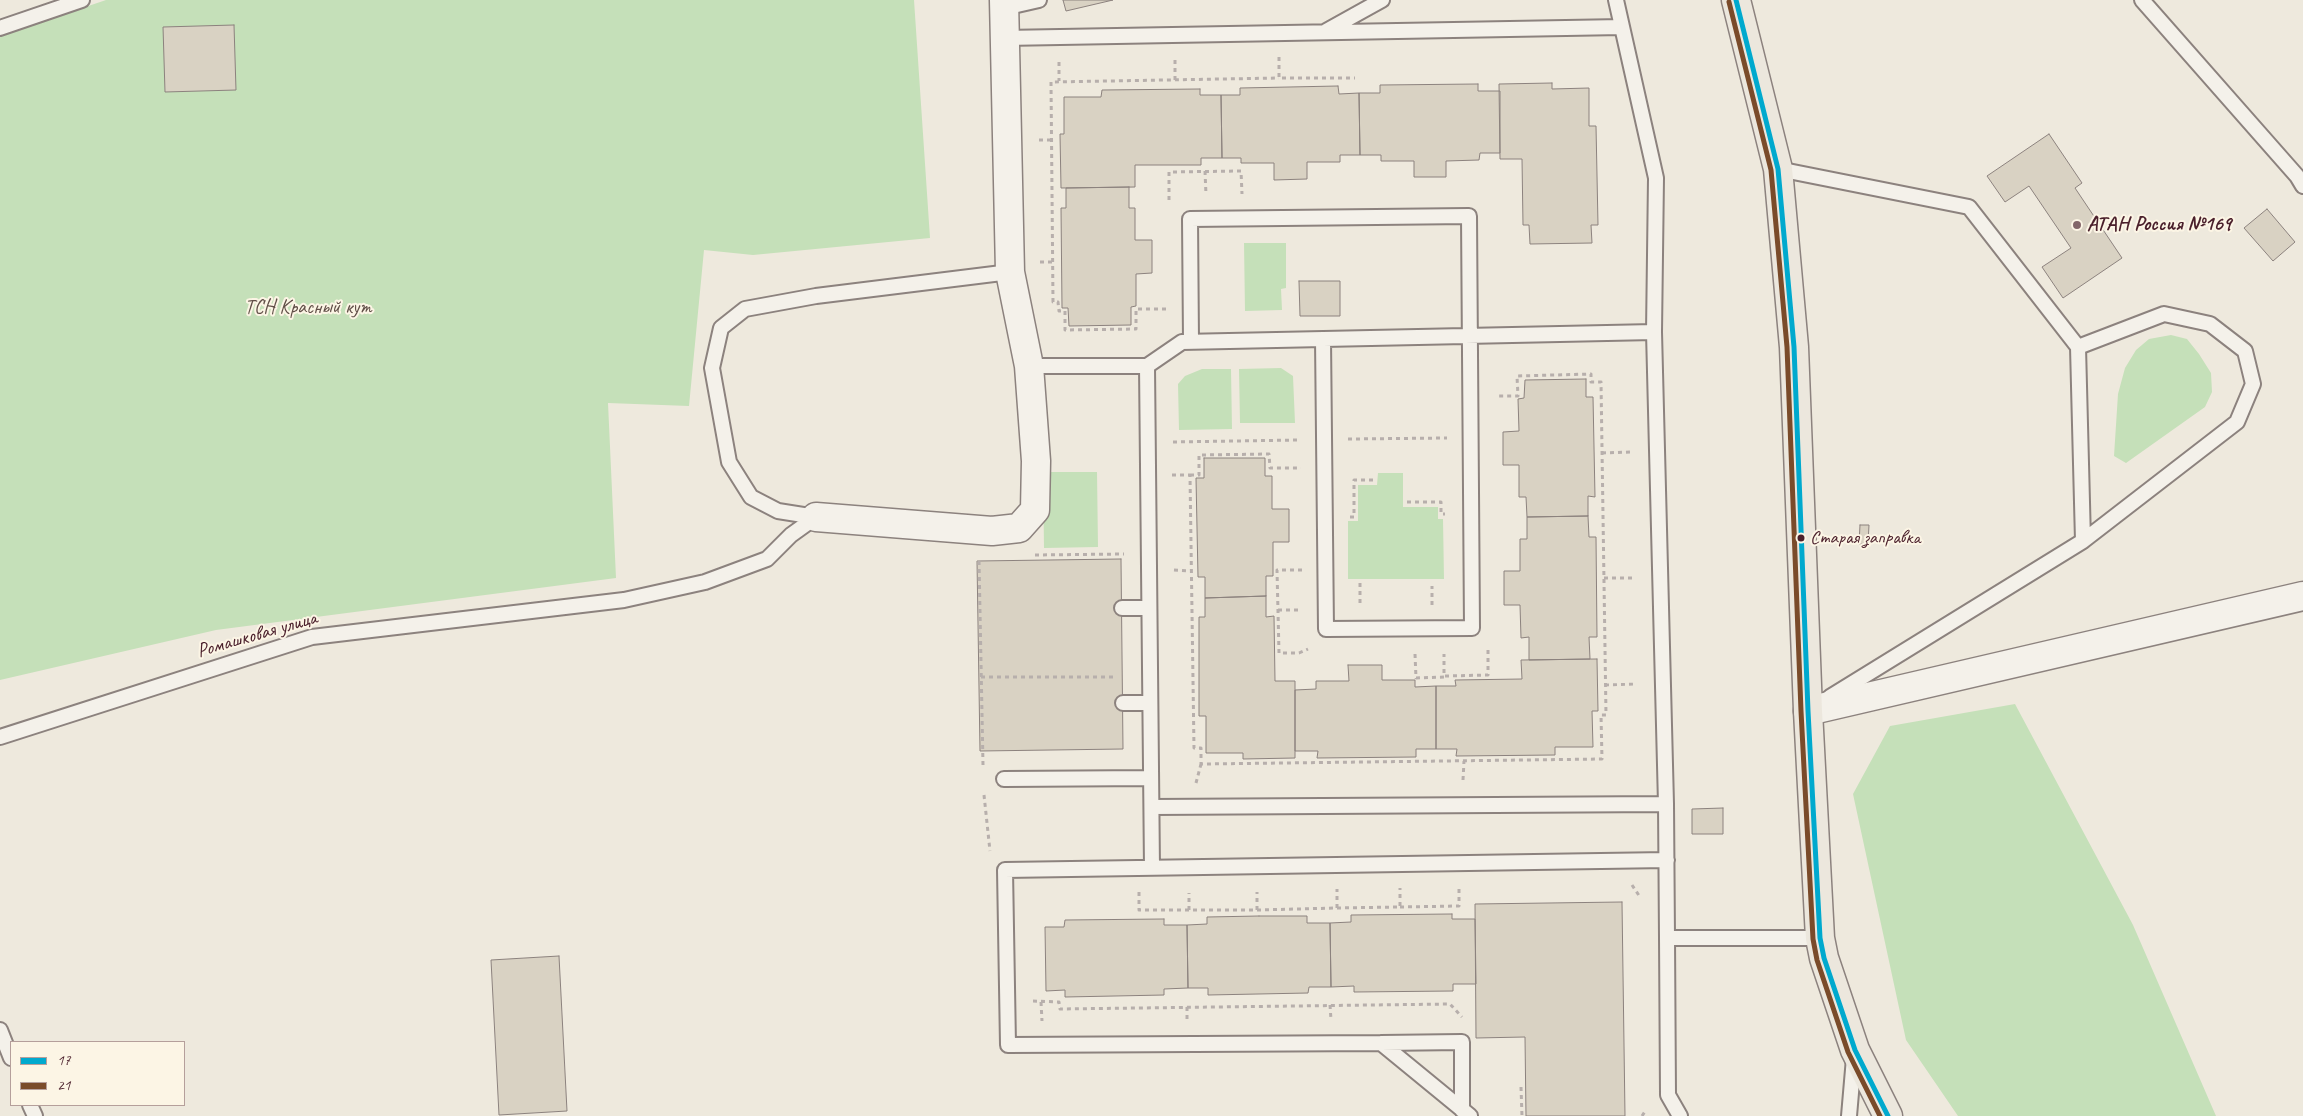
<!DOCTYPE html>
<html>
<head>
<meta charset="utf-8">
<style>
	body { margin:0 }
	#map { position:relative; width:2303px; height:1116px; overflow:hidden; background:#eee9dd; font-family:Caveat,sans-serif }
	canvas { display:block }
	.legend { position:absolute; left:10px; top:1041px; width:175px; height:65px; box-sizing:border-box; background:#fcf5e5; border:1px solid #b59f9b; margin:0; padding:6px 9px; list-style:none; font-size:15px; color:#4a1f2b }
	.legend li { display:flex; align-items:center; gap:10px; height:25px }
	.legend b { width:25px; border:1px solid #b59f9b }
</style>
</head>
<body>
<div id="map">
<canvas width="2303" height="1116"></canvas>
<ul class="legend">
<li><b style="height:6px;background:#00a9ce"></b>17</li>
<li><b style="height:6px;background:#7a4b2a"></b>21</li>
</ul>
</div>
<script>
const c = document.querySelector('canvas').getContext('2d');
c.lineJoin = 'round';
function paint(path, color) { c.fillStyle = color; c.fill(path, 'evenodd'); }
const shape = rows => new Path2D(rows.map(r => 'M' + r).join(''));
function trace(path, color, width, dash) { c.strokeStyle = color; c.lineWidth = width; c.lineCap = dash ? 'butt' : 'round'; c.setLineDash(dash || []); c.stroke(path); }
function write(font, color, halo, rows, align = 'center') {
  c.font = font + ' Caveat,sans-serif'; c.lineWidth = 4; c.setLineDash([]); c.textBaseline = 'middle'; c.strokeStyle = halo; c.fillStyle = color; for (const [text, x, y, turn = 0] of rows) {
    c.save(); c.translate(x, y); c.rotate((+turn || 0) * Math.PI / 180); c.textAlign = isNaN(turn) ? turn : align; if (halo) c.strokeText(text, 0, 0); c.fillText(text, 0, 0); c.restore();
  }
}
paint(shape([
	[106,0,914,0,930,238,753,255,704,250,689,406,608,403,616,578,216,630,0,680,0,36],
	[1244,243,1286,243,1286,288,1281,289,1282,310,1245,311],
	[2171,335,2187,339,2199,354,2211,373,2212,392,2205,407,2126,463,2114,456,2118,394,2125,368,2136,350,2149,339],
	[1281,368,1293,376,1295,423,1240,423,1239,369],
	[1202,369,1231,369,1232,429,1179,430,1178,384,1185,376],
	[1043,472,1097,472,1098,547,1044,548],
	[1378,473,1403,473,1403,507,1438,507,1438,519,1443,519,1444,579,1348,579,1348,521,1358,521,1358,485,1377,485],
	[2015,704,2133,925,2216,1116,1958,1116,1906,1040,1853,794,1890,726]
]), '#c5e0b9');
const building = shape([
	[1063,0,1113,0,1066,11,1063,0],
	[234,25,236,90,165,92,163,27,234,25],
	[1552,83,1552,89,1589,88,1589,126,1596,126,1598,225,1591,225,1592,243,1530,244,1529,225,1523,225,1522,159,1500,159,1499,84,1552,83],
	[1478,84,1478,91,1500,91,1500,153,1480,153,1479,160,1446,161,1446,177,1414,177,1414,161,1381,161,1381,155,1360,155,1359,93,1380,93,1380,85,1478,84],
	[1338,86,1339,94,1359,93,1360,155,1340,155,1340,162,1307,162,1307,179,1274,180,1274,163,1241,163,1241,158,1222,158,1221,95,1240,95,1240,88,1338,86],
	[1200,89,1200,95,1221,95,1222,158,1201,158,1201,165,1135,165,1135,187,1061,188,1060,134,1064,134,1064,97,1101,97,1102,90,1200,89],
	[2049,134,2082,183,2075,188,2122,258,2063,298,2042,267,2071,248,2029,186,2005,202,1987,176,2049,134],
	[1129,187,1129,208,1135,208,1135,240,1152,240,1152,273,1136,274,1136,306,1131,307,1131,325,1069,326,1068,308,1062,308,1061,208,1066,208,1066,188,1129,187],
	[2267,209,2295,242,2273,261,2244,228,2267,209],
	[1299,281,1340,281,1340,316,1300,316,1299,281],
	[1586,379,1586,397,1593,397,1595,497,1588,496,1588,516,1527,517,1526,497,1519,497,1519,465,1503,465,1503,432,1519,431,1518,399,1524,398,1525,380,1586,379],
	[1204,458,1265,458,1265,476,1272,476,1272,509,1289,509,1289,542,1273,542,1273,576,1266,576,1266,596,1205,598,1205,577,1198,577,1196,478,1204,478,1204,458],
	[1588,516,1589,537,1596,537,1597,637,1589,637,1590,659,1529,660,1529,637,1521,638,1520,605,1504,605,1504,571,1520,571,1520,539,1527,539,1527,517,1588,516],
	[1860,525,1869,525,1868,544,1859,544,1860,525],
	[1121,559,1123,749,980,751,977,561,1121,559],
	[1266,596,1266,617,1274,616,1275,681,1295,681,1295,758,1243,759,1243,753,1206,753,1206,716,1199,716,1199,617,1205,617,1205,598,1266,596],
	[1597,659,1598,711,1592,711,1593,747,1555,747,1555,755,1456,756,1457,749,1436,749,1436,686,1456,686,1455,680,1522,679,1521,660,1597,659],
	[1348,665,1382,665,1382,680,1415,680,1415,687,1436,686,1436,749,1416,749,1416,757,1317,758,1318,751,1295,751,1295,690,1316,689,1316,681,1349,681,1348,665],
	[1723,808,1723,834,1692,834,1692,809,1723,808],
	[1622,902,1625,1116,1526,1116,1525,1037,1476,1038,1475,904,1622,902],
	[1452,914,1452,919,1475,919,1476,984,1453,984,1453,991,1354,992,1354,986,1331,987,1330,923,1351,922,1351,915,1452,914],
	[1259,916,1307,916,1307,923,1330,923,1331,987,1309,987,1308,993,1208,995,1208,988,1188,988,1187,925,1207,924,1207,917,1259,916],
	[1164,919,1164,925,1187,925,1188,988,1164,989,1164,995,1065,997,1065,990,1046,991,1045,927,1064,927,1065,920,1164,919],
	[559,956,567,1111,499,1115,491,960,559,956]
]);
paint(building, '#d9d2c3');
trace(building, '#8c827e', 1);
const service = shape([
	[1616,0,1656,178,1654,332],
	[2142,0,2297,176,2303,186],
	[1004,8,1039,0],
	[0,28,82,0],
	[1326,31,1382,0],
	[1004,38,1622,27],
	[1778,169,1969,207,2078,347,2083,541,1830,697],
	[1191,341,1190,219,1469,216,1472,628,1326,629,1323,339],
	[2078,347,2164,314,2210,324,2245,351,2253,384,2237,422,2083,541],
	[1029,366,1147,366,1152,868],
	[1147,366,1182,342,1654,332,1666,804],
	[816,517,778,511,751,497,729,462,712,368,721,328,745,309,816,296,1010,272],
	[1122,608,1149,608],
	[1123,703,1150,703],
	[0,737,312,637,624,600,705,582,767,559,791,535,816,517],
	[1004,779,1151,778],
	[1152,807,1666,804,1667,938,1820,938],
	[1667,938,1668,1095,1680,1116],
	[0,1030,11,1058],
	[1381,1043,1462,1042,1462,1110],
	[30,1105,35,1116],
	[1470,1116,1381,1043,1008,1045,1005,870,1667,860],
	[1849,1116,1854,1058]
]);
const minor = shape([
	[816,517,992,531,1019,528,1035,510,1036,461,1029,366,1010,272,1004,0],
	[1808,711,2303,596]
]);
const primary = shape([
	[1736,0,1778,169,1794,347,1808,711,1820,938,1824,958,1855,1050,1888,1116]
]);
trace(service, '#8c827e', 18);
trace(minor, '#8c827e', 31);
trace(primary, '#8c827e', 31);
trace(shape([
	[1279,57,1279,78,1355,78],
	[1175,60,1175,80],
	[1059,62,1059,81],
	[1039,140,1051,140],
	[1205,171,1206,195],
	[1169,200,1169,172,1241,171,1242,194],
	[1040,262,1053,262],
	[1166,309,1136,309,1136,329,1065,330,1065,311,1059,311,1058,302,1053,302,1051,82,1279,78],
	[1348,439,1447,438],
	[1173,442,1299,440],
	[1602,453,1632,452],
	[1172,475,1190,475,1194,748,1201,748,1201,764,1602,759,1601,715,1606,715,1601,382,1591,382,1591,374,1517,376,1518,396,1496,396],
	[1190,475,1199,475,1199,455,1269,454,1270,468,1301,468],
	[1407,502,1441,502,1441,514,1445,514],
	[1350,517,1354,517,1354,480,1375,480],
	[1035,555,1124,554],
	[979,561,983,765],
	[1174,570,1191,571],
	[1302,570,1277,570,1279,653,1299,653,1308,649],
	[1604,578,1635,578],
	[1360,583,1360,605],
	[1432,605,1432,586],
	[1278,610,1300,610],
	[1415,654,1416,678,1444,677,1444,654],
	[1445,676,1488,675,1488,647],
	[981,677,1117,677],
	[1605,685,1637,684],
	[1463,780,1464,761],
	[1196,783,1201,764],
	[984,795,990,851],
	[1632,885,1640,897],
	[1139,892,1139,910,1257,910,1257,892],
	[1400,907,1459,906,1459,888],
	[1337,908,1400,907,1400,888],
	[1189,910,1189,893],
	[1257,910,1337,908,1337,889],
	[1033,1001,1059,1002,1060,1009,1450,1004,1462,1017],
	[1041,1002,1042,1021],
	[1330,1005,1331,1020],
	[1187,1007,1187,1019],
	[1521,1087,1522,1116],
	[1642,1116,1646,1110]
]), '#b7afac', 3, [4, 4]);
trace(service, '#f4f1ea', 14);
trace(minor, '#f4f1ea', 28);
trace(primary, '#ece7dd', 28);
trace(shape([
	[1736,0,1778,169,1794,347,1808,711,1820,938,1824,958,1855,1050,1888,1116]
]), '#00a9ce', 5);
trace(shape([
	[1729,2,1771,170,1787,347,1801,711,1813,939,1817,960,1848,1052,1880,1116]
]), '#7a4b2a', 5);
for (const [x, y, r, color] of [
	[2077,225,5,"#836669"],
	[1801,538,4.5,"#4a1f2b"]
]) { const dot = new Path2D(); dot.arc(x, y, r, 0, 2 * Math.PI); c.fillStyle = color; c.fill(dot); trace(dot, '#fcf5e5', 2); }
write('19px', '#4a1f2b', '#fcf5e5', [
	["Старая заправка",1810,538]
], 'left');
write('bold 20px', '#4a1f2b', '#fcf5e5', [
	["АТАН Россия №169",2087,225]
], 'left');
write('20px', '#604e47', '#fcf5e5', [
	["ТСН Красный кут",308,308]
]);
write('20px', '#4a1f2b', '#fcf5e5', [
	["Ромашковая улица",257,635,-16]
]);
</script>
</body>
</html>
